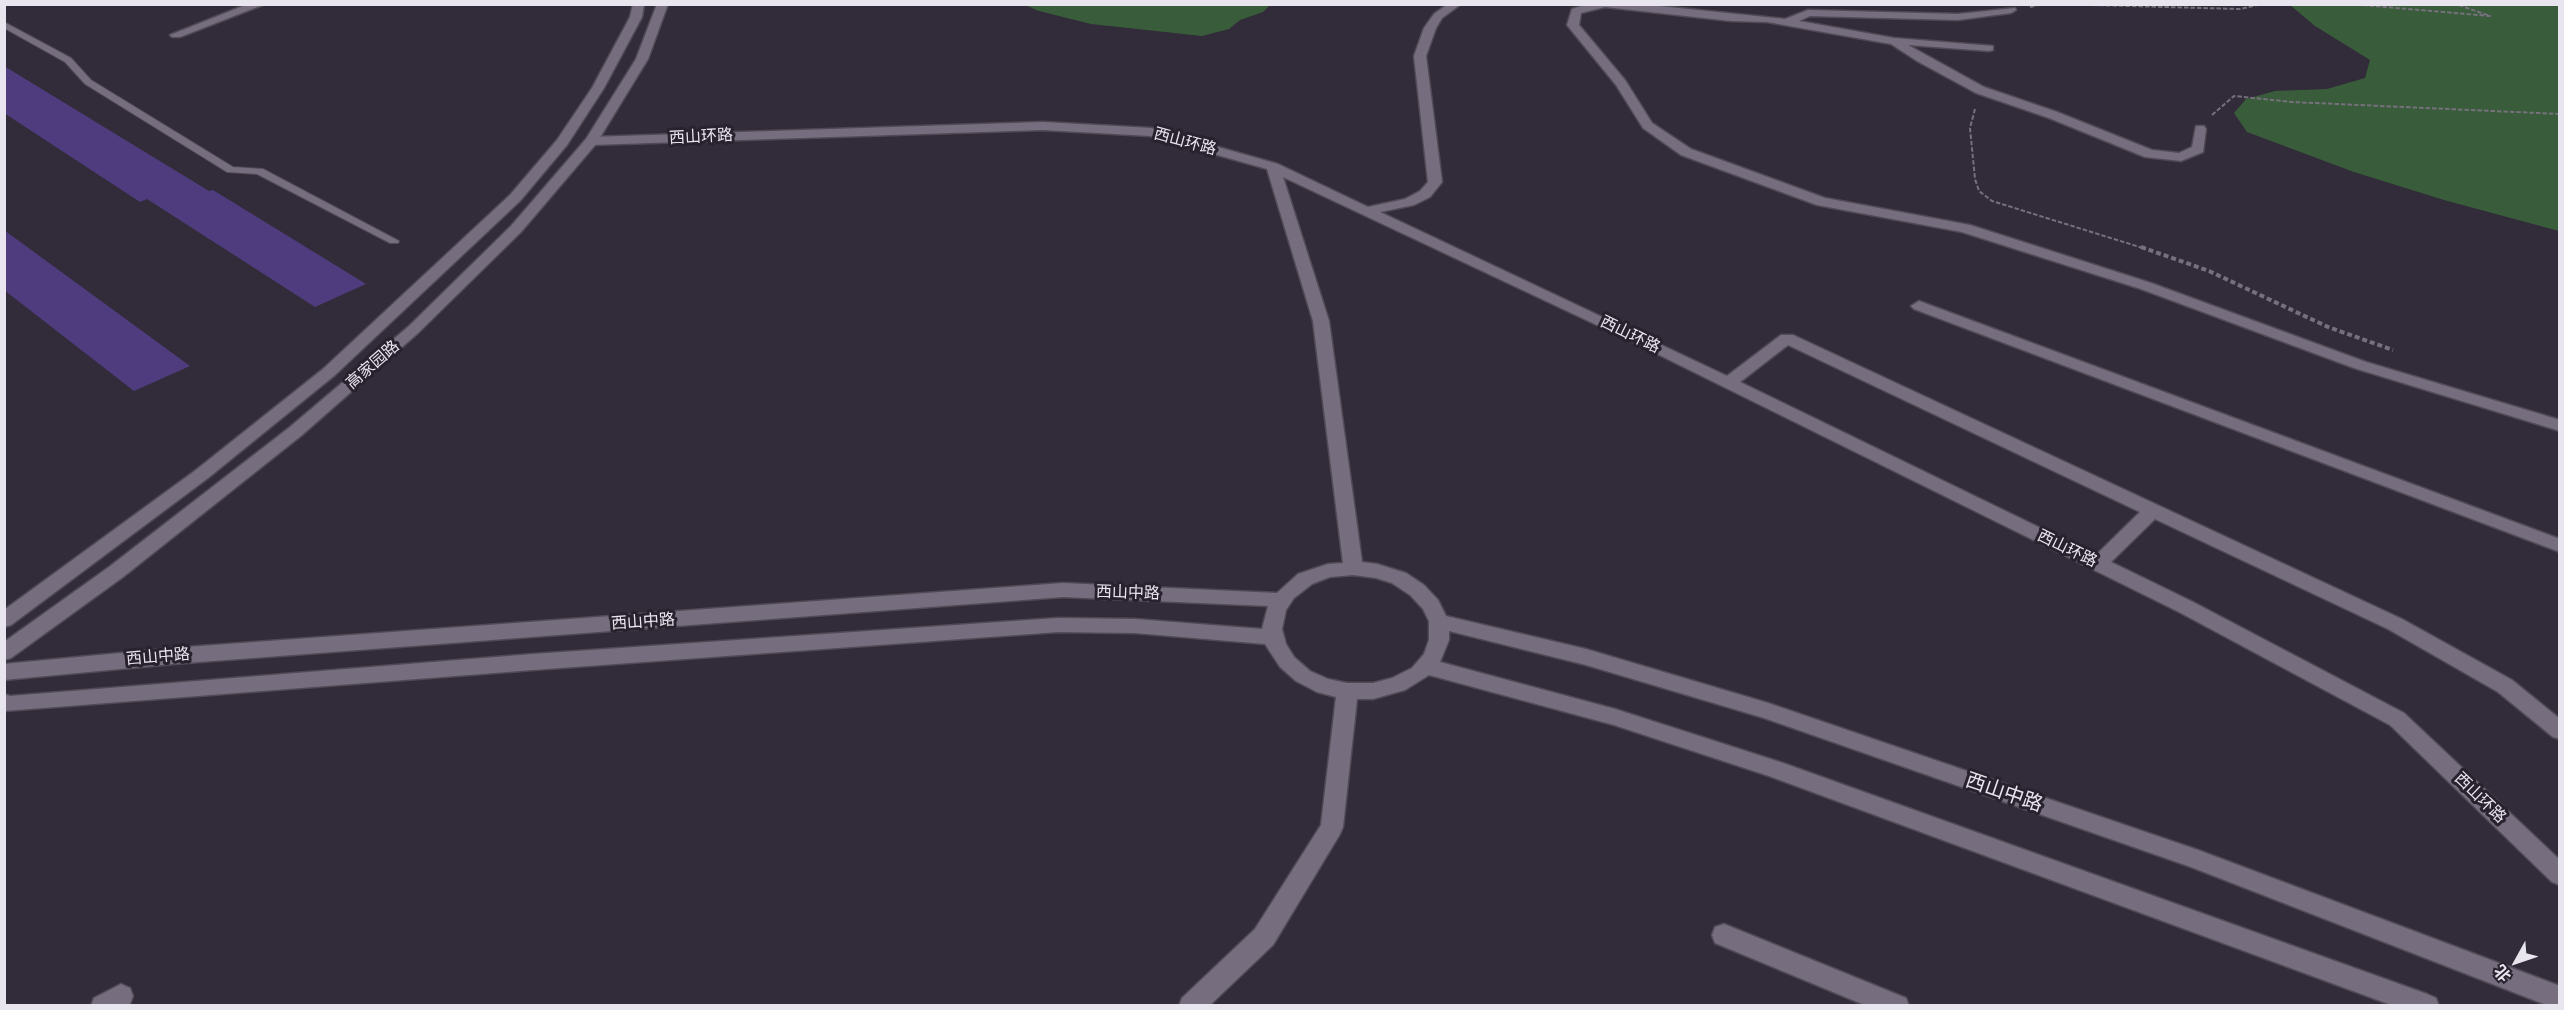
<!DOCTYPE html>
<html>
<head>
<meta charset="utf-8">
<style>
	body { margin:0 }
	#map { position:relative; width:2564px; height:1010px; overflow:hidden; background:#322c3a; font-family:"Noto Sans","Noto Sans SC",sans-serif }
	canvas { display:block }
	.frame { position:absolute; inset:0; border:6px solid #e9e5ee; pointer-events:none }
	.north { position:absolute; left:2486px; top:932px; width:60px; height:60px; -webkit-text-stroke:4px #28222f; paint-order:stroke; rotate:230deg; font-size:16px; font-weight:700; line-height:24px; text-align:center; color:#e9e5ee }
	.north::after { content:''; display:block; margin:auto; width:21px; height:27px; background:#e9e5ee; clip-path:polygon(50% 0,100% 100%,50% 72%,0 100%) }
</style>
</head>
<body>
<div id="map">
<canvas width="2564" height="1010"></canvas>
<div class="frame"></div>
<div class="north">北</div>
</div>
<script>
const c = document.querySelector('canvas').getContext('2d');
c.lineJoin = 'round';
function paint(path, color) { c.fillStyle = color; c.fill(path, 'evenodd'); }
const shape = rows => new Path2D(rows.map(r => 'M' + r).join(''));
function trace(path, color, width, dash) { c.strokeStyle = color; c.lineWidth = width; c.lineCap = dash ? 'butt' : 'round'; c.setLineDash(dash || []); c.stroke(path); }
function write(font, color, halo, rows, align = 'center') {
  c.font = font + ' "Noto Sans","Noto Sans SC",sans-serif'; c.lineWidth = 6; c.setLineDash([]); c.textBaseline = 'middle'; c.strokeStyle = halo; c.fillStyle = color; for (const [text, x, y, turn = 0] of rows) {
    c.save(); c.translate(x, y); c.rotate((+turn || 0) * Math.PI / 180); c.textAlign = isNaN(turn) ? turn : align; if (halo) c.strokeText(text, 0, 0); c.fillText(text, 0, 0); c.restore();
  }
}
paint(shape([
	[1025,5,1270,5,1263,12,1240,20,1229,29,1202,36,1091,24,1039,11],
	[2290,5,2559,5,2559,231,2444,200,2354,172,2247,132,2234,113,2246,99,2275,91,2327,89,2365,78,2370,60,2315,26]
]), '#395d3a');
paint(shape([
	[4,66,209,191,213,190,366,284,315,307,147,199,140,202,4,113],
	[4,230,190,366,134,391,4,290]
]), '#4f3c7e');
const service = shape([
	[4,22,71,58,91,80,233,167,263,169,399,241,398,243,390,243,257,174,227,172,85,84,65,62,4,28,4,22]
]);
const minor = shape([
	[1448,4,1461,4,1442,18,1436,28,1426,56,1442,182,1430,197,1414,205,1380,212,1727,376,1781,335,1793,335,2402,619,2512,680,2560,719,2560,739,2553,737,2498,692,2388,629,2155,519,2111,562,2193,602,2404,713,2560,860,2560,885,2552,882,2390,725,2179,612,1635,343,1283,177,1329,321,1362,562,1377,564,1406,573,1424,585,1438,600,1446,616,1586,649,1768,703,2198,850,2560,986,2560,1006,2549,1006,2191,867,1764,718,1586,665,1449,631,1449,640,1440,662,1615,709,1783,763,2427,994,2436,998,2439,1006,2394,1006,1769,776,1614,725,1429,675,1405,690,1373,699,1357,699,1343,827,1340,834,1273,945,1209,1006,1179,1006,1182,998,1255,929,1321,825,1336,697,1317,692,1296,681,1280,667,1265,644,1135,633,1058,632,533,670,4,711,4,694,10,696,533,654,1058,618,1135,619,1262,629,1268,606,1063,597,173,664,4,680,4,664,173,648,1063,583,1277,593,1298,574,1328,564,1343,563,1313,321,1267,169,1150,136,1043,130,591,145,585,141,591,137,1043,122,1151,128,1278,164,1368,207,1405,199,1420,191,1428,182,1414,56,1424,28,1434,14,1448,4],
	[1788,345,2140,512,2096,555,1740,382,1788,345],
	[1353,575,1376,578,1392,583,1410,595,1423,609,1429,621,1429,640,1424,654,1412,668,1392,678,1373,683,1347,683,1328,679,1310,671,1294,657,1286,644,1282,629,1286,610,1294,598,1312,584,1330,577,1353,575],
	[1588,4,1640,4,1785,19,1808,10,1958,14,2015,8,2016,10,2011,13,1958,20,1810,16,1799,21,1894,38,1993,46,1993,50,1989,51,1908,45,1984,87,2057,112,2152,150,2179,153,2192,147,2196,126,2204,126,2206,129,2203,152,2181,161,2145,157,2049,118,1976,93,1917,61,1891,44,1767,22,1731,21,1605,7,1581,13,1579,25,1625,80,1652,123,1691,149,1825,198,1970,225,2151,283,2366,362,2560,420,2560,431,2354,368,2141,289,1962,232,1817,205,1681,155,1643,128,1616,85,1567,25,1572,9,1588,4],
	[1919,301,2560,539,2560,552,1914,309,1911,306,1919,301],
	[1724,924,1906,998,1909,1006,1867,1006,1715,943,1712,935,1715,927,1724,924],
	[121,984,130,988,133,996,130,1004,91,1006,94,998,121,984]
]);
const tertiary = shape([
	[248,4,265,4,180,37,172,37,170,35,248,4]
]);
const secondary = shape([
	[633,4,644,4,642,17,604,88,567,145,520,201,335,375,208,478,11,625,4,627,4,610,196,470,323,369,510,195,557,140,592,88,630,17,633,4],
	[657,4,668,4,648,59,596,144,521,232,418,333,302,435,123,577,11,658,4,660,4,642,109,567,290,427,408,327,511,226,586,139,636,59,657,4]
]);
trace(service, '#504a56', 2);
trace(minor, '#504a56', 3);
trace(tertiary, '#504a56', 3);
trace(secondary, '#504a56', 3);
trace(shape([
	[2054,4,2240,9,2262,4],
	[2350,4,2490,16,2456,4],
	[2030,7,2043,4],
	[1975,109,1970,128,1975,179,1979,191,1992,201,2146,249],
	[2212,115,2234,96,2292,102,2560,114]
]), '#76707c', 2, [4.5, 2]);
trace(shape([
	[2141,247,2209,271,2328,327,2393,350]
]), '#76707c', 4, [5, 3]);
paint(service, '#766e7e');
paint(minor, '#766e7e');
paint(tertiary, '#766e7e');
paint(secondary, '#766e7e');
write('16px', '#e9e5ee', '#28222f', [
	["西山环路",701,137,-3],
	["西山环路",1185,142,15],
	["西山环路",1630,335,26],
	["高家园路",373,365,-41],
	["西山环路",2067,549,26],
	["西山中路",1128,593,2],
	["西山中路",643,622,-4],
	["西山中路",158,657,-5],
	["西山环路",2480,798,44]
]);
write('20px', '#e9e5ee', '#28222f', [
	["西山中路",2004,793,19]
]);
</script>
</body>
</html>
